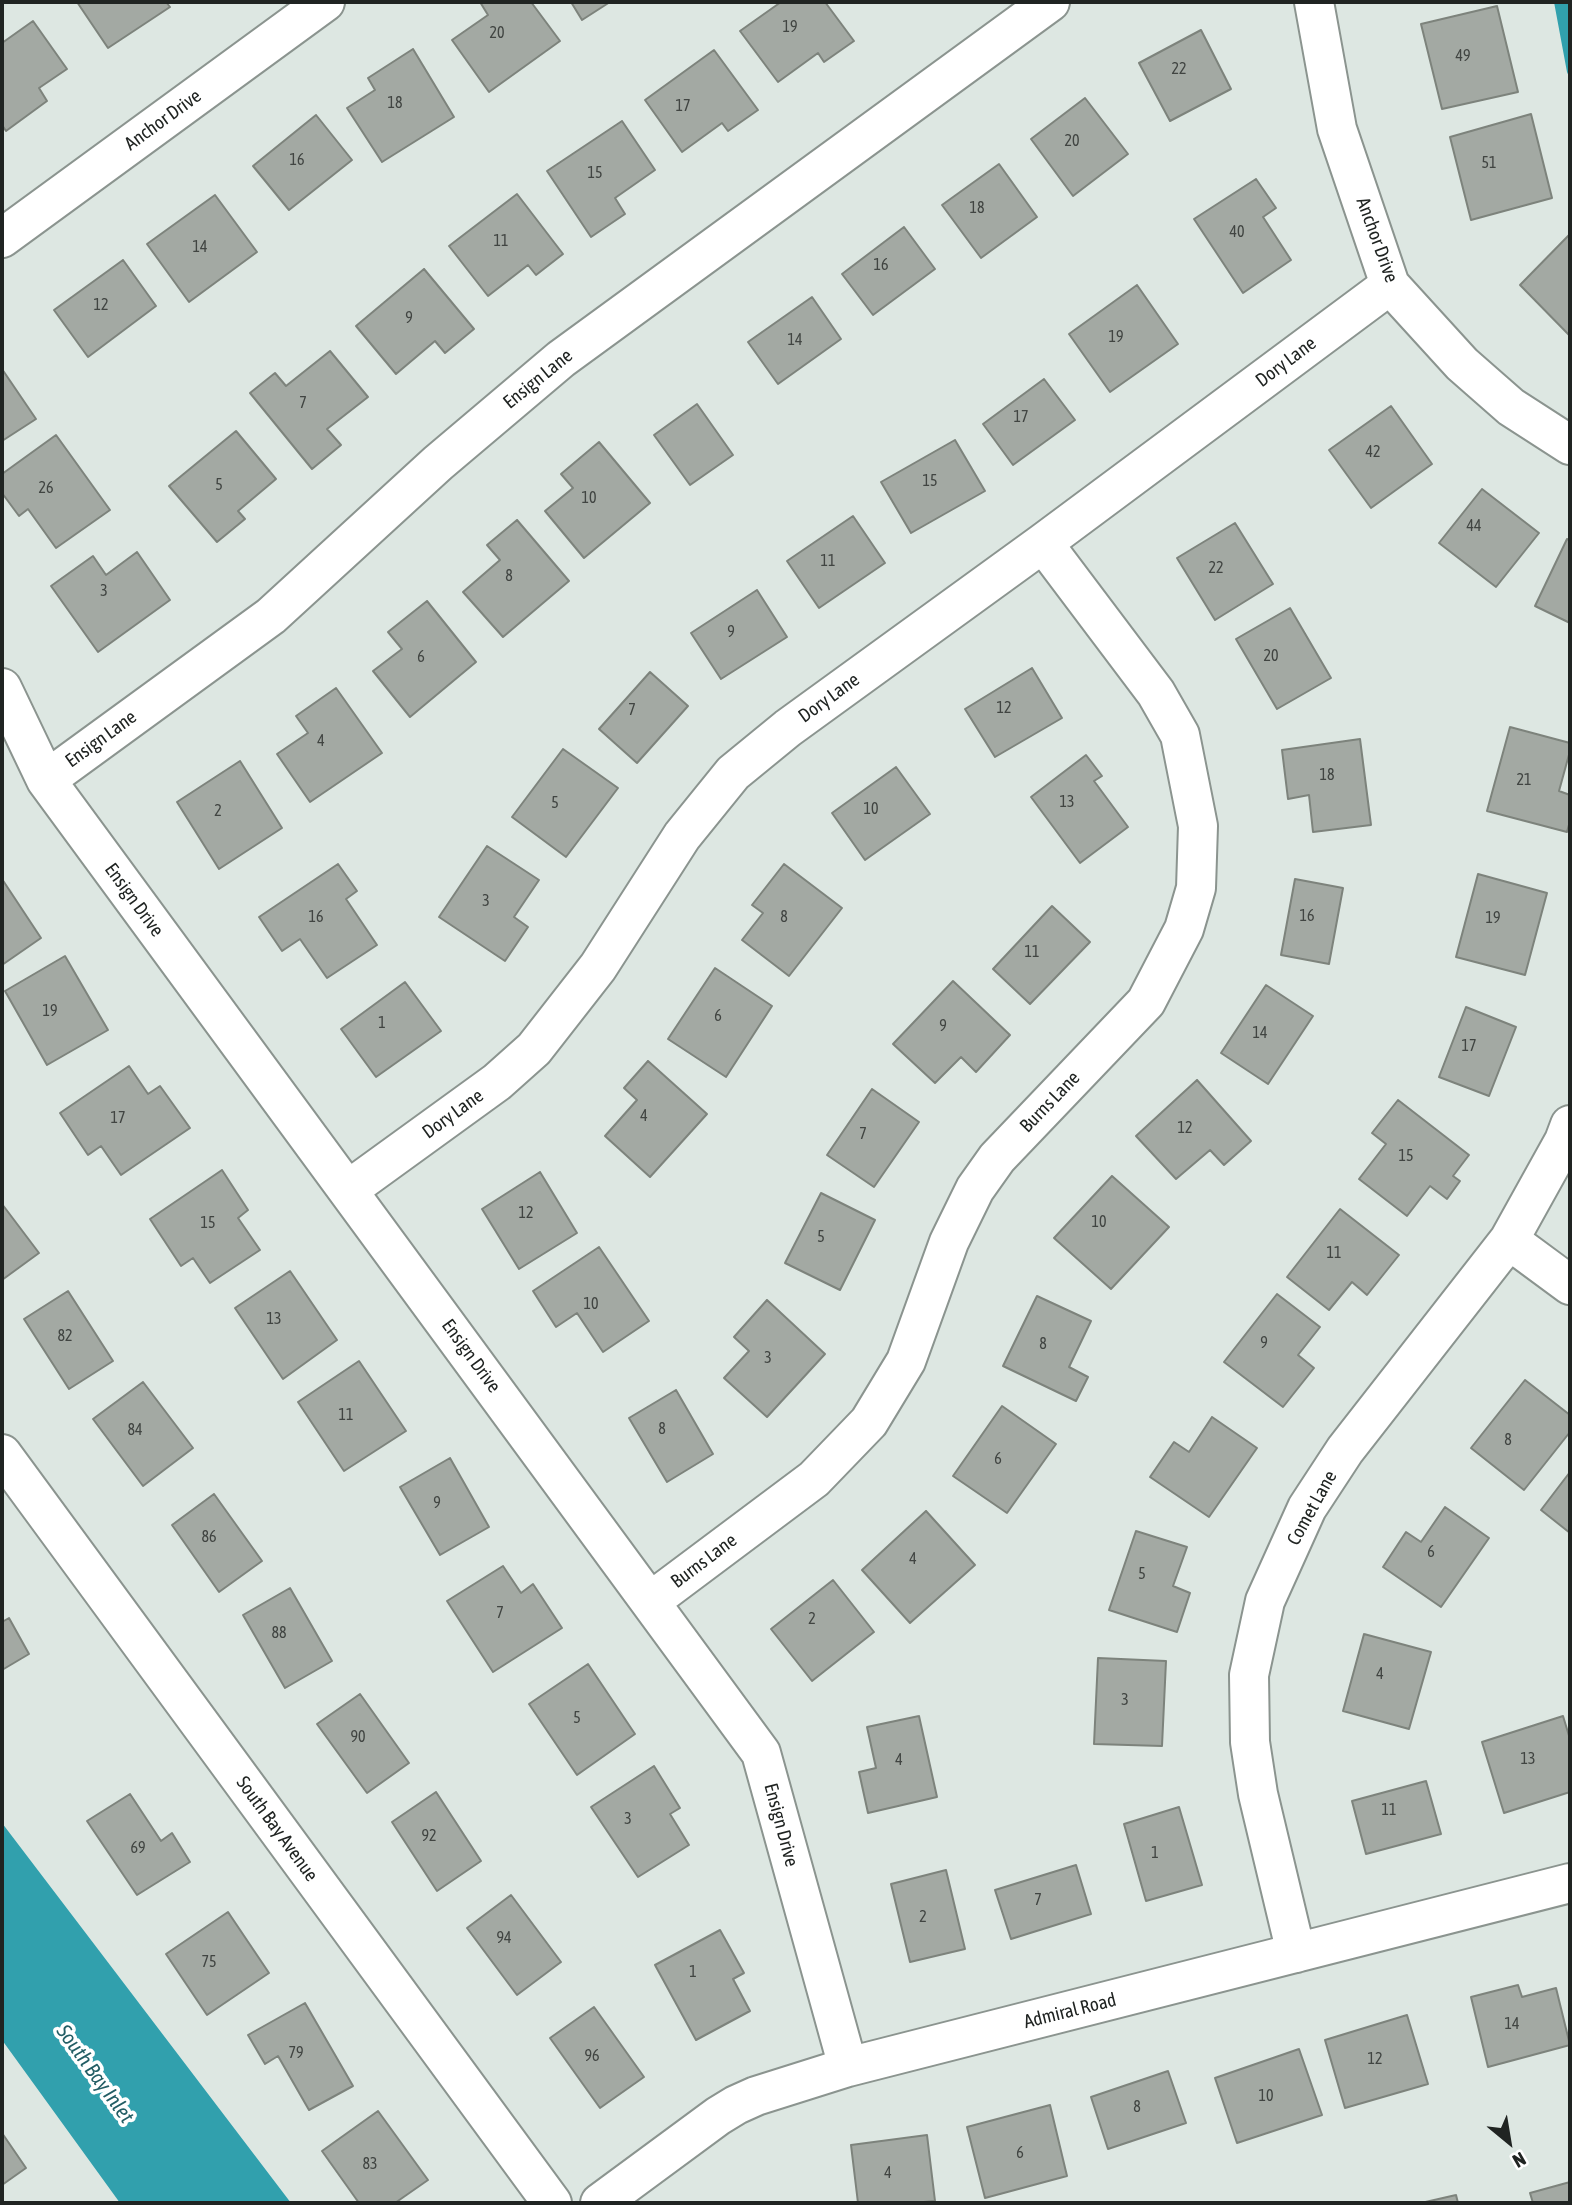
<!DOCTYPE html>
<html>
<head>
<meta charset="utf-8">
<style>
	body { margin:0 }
	#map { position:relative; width:1572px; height:2205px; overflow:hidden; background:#dde7e2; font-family:"Asap Condensed",sans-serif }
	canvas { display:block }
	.frame { position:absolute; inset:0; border:4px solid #202422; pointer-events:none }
	.north { position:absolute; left:1474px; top:2107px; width:70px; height:70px; -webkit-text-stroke:5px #fff; paint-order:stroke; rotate:150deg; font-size:19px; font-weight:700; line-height:28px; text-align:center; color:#202422 }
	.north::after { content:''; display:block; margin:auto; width:24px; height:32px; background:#202422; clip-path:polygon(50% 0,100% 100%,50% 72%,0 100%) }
</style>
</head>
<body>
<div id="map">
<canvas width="1572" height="2205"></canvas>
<div class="frame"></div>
<div class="north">N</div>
</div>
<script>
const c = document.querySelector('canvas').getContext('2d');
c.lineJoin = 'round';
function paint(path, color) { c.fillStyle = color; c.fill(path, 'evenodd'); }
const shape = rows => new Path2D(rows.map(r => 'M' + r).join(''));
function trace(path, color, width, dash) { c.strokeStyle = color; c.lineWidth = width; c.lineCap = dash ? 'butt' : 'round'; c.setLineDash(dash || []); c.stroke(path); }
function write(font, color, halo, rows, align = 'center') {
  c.font = font + ' "Asap Condensed",sans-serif'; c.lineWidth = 7; c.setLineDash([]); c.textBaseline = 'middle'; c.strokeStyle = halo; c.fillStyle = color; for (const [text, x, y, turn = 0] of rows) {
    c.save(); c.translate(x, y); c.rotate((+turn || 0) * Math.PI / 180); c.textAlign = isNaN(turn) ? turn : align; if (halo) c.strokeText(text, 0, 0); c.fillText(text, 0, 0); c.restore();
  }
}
paint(shape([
	[1554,2,1570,2,1570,79,1567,72],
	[2,1823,291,2203,120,2203,2,2040]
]), '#31a0ad');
const building = shape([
	[77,2,166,2,170,7,108,48,77,2],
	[480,2,531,2,560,41,489,92,452,40,488,15,480,2],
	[571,2,610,2,582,20,571,2],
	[781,2,825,2,854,41,824,62,818,53,778,82,740,31,781,2],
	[1497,6,1518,92,1442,109,1421,24,1497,6],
	[33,21,67,69,39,88,47,101,6,131,2,125,2,43,33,21],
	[1201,30,1231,89,1170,121,1139,63,1201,30],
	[413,49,454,117,382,162,347,108,375,90,368,78,413,49],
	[714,50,758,110,728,131,722,123,682,152,645,100,714,50],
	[1085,98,1128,154,1073,196,1031,139,1085,98],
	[1531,114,1552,198,1471,220,1450,137,1531,114],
	[316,115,352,160,289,210,253,166,316,115],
	[622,121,655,170,615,198,625,214,591,237,547,171,622,121],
	[999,164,1037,217,981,258,942,205,999,164],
	[1256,179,1276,208,1263,217,1291,260,1243,293,1194,219,1256,179],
	[517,194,563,254,536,275,528,265,488,296,449,246,517,194],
	[215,195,257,252,189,302,147,244,215,195],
	[904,227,935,269,873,315,842,274,904,227],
	[1570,234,1570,336,1520,285,1570,234],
	[123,260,156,306,88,357,54,310,123,260],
	[424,269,474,329,445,353,435,341,396,374,356,326,424,269],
	[1137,285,1178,344,1110,392,1069,334,1137,285],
	[812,297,841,339,778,384,748,342,812,297],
	[330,351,368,397,327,429,341,445,312,469,250,393,275,373,286,386,330,351],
	[2,369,36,419,2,441,2,369],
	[1044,379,1075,420,1013,465,983,424,1044,379],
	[697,404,733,455,690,485,654,435,697,404],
	[1391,406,1432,464,1371,508,1329,450,1391,406],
	[236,431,276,479,238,511,245,519,217,542,169,486,236,431],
	[56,435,110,510,56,548,28,509,19,516,2,493,2,474,56,435],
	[955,440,985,491,911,533,881,482,955,440],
	[599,442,650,503,584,558,545,511,573,488,561,474,599,442],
	[1482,489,1539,533,1496,587,1439,543,1482,489],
	[853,516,885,563,819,608,787,561,853,516],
	[517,520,569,581,503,637,463,592,500,560,487,545,517,520],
	[1235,523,1273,584,1215,620,1177,558,1235,523],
	[1567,539,1570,540,1570,623,1535,606,1567,539],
	[137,552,170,600,98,652,51,586,93,556,106,575,137,552],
	[757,590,787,637,721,679,691,633,757,590],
	[427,601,476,662,410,717,373,671,402,649,388,632,427,601],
	[1290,608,1331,678,1277,709,1236,639,1290,608],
	[1032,668,1062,718,995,757,965,709,1032,668],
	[650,672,688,706,637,763,599,729,650,672],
	[336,688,382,753,310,802,277,754,308,733,296,716,336,688],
	[1510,727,1570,743,1570,751,1559,791,1570,795,1570,821,1567,832,1487,811,1510,727],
	[1360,739,1371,825,1313,832,1309,795,1288,799,1282,750,1360,739],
	[563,749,618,788,566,857,512,817,563,749],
	[1086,755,1102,776,1094,781,1128,827,1080,863,1031,797,1086,755],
	[240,761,282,828,219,869,177,802,240,761],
	[896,767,930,814,865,860,832,813,896,767],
	[487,846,539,880,514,917,528,927,505,961,439,917,487,846],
	[338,864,357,891,346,899,377,945,327,978,300,939,282,951,259,917,338,864],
	[784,864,842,908,789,976,742,940,763,913,752,905,784,864],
	[1478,874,1547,893,1525,975,1456,957,1478,874],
	[2,879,41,938,2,965,2,879],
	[1295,879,1343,888,1329,964,1281,955,1295,879],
	[1052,906,1090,942,1030,1004,993,969,1052,906],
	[65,956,108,1030,47,1065,5,991,65,956],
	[715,968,772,1006,726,1077,668,1039,715,968],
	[953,981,1010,1035,976,1072,961,1057,935,1083,893,1044,953,981],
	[405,982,441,1031,376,1077,341,1029,405,982],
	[1266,985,1313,1016,1268,1084,1221,1053,1266,985],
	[1466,1007,1516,1027,1489,1096,1439,1077,1466,1007],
	[648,1061,707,1114,650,1177,605,1136,637,1100,624,1088,648,1061],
	[129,1066,148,1094,160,1086,190,1128,121,1175,101,1146,88,1155,60,1113,129,1066],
	[1197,1080,1251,1141,1224,1165,1210,1150,1176,1179,1136,1136,1197,1080],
	[872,1089,919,1122,874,1187,827,1155,872,1089],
	[1398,1100,1469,1155,1453,1176,1460,1181,1447,1199,1430,1186,1407,1216,1359,1179,1386,1144,1372,1133,1398,1100],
	[222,1170,248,1210,238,1218,260,1250,210,1283,193,1258,181,1266,150,1219,222,1170],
	[540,1172,577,1233,519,1269,482,1209,540,1172],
	[1112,1176,1169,1227,1111,1289,1054,1238,1112,1176],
	[821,1193,875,1220,840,1290,785,1263,821,1193],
	[2,1204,39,1253,2,1280,2,1204],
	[1340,1209,1399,1255,1367,1295,1352,1282,1329,1310,1287,1277,1340,1209],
	[599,1247,649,1321,603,1352,577,1313,556,1327,533,1291,599,1247],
	[290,1271,337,1340,283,1379,235,1308,290,1271],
	[68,1291,113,1361,69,1389,24,1319,68,1291],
	[1277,1294,1320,1327,1298,1355,1314,1368,1283,1407,1224,1362,1277,1294],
	[1037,1296,1091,1321,1069,1367,1088,1377,1076,1401,1003,1366,1037,1296],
	[767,1300,825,1354,767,1417,724,1378,749,1351,734,1337,767,1300],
	[359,1361,406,1431,344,1471,298,1402,359,1361],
	[1525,1380,1570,1415,1570,1432,1524,1490,1471,1448,1525,1380],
	[143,1382,193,1448,143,1486,93,1419,143,1382],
	[676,1390,713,1454,667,1482,629,1418,676,1390],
	[1002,1406,1056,1444,1007,1513,953,1476,1002,1406],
	[1212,1417,1257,1448,1209,1517,1150,1477,1174,1442,1189,1452,1212,1417],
	[450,1458,489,1527,440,1555,400,1487,450,1458],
	[1570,1472,1570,1533,1541,1510,1570,1472],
	[214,1494,262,1561,219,1592,172,1525,214,1494],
	[1445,1507,1489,1538,1441,1607,1383,1567,1406,1532,1421,1542,1445,1507],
	[926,1511,975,1565,910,1623,862,1570,926,1511],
	[1136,1531,1187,1547,1173,1586,1190,1593,1177,1632,1109,1610,1136,1531],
	[503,1566,521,1593,533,1584,562,1628,493,1672,447,1601,503,1566],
	[833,1580,874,1632,812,1681,771,1629,833,1580],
	[290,1588,332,1661,285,1688,243,1615,290,1588],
	[9,1618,29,1654,2,1670,2,1622,9,1618],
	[1364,1634,1431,1652,1409,1729,1343,1711,1364,1634],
	[1098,1658,1166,1661,1162,1746,1094,1744,1098,1658],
	[588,1664,635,1734,577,1775,529,1704,588,1664],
	[360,1694,409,1763,367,1793,317,1724,360,1694],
	[919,1716,937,1797,868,1813,859,1772,876,1768,867,1727,919,1716],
	[1563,1716,1570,1739,1570,1792,1504,1813,1482,1742,1563,1716],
	[654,1766,680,1808,670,1814,689,1845,638,1877,591,1807,654,1766],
	[1426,1781,1441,1834,1366,1854,1352,1801,1426,1781],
	[436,1792,481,1861,437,1891,392,1822,436,1792],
	[130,1794,161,1841,172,1833,190,1862,137,1895,87,1821,130,1794],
	[1179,1807,1202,1885,1146,1901,1124,1824,1179,1807],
	[1076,1865,1091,1914,1011,1939,995,1890,1076,1865],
	[946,1870,965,1949,910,1962,891,1884,946,1870],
	[511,1895,561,1962,517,1995,467,1928,511,1895],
	[228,1912,269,1973,207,2015,166,1954,228,1912],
	[720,1930,744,1973,733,1979,750,2011,696,2040,655,1965,720,1930],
	[1518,1985,1522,1997,1556,1988,1570,2045,1488,2067,1471,1997,1518,1985],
	[305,2003,353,2086,309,2110,278,2056,265,2064,248,2035,305,2003],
	[594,2007,644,2077,600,2108,550,2038,594,2007],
	[1407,2015,1428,2084,1345,2108,1325,2040,1407,2015],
	[1299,2049,1322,2115,1237,2143,1215,2078,1299,2049],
	[1168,2071,1186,2123,1108,2149,1091,2097,1168,2071],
	[1050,2105,1067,2176,985,2198,967,2127,1050,2105],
	[378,2111,428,2180,395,2203,359,2203,322,2151,378,2111],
	[2,2133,26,2168,2,2185,2,2133],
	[927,2135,935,2201,912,2203,858,2203,851,2145,927,2135],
	[1570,2182,1570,2203,1533,2203,1530,2193,1570,2182],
	[1456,2195,1458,2203,1421,2203,1456,2195]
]);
paint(building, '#a3a9a3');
trace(building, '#7d837c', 2);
const minor = shape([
	[1314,2,1337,129,1390,285,1462,364,1511,407,1570,445],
	[2,238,325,2],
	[2,688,46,780,761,1753,848,2067],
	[46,780,271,616,438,463,561,359,1050,2],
	[348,1190,497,1082,534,1049,598,967,682,836,733,773,788,728,1043,543,1390,285],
	[1509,1240,1570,1285],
	[2,1454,552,2203],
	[651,1601,814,1479,869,1422,906,1361,949,1242,975,1189,997,1158,1146,1002,1184,929,1196,888,1198,826,1180,735,1156,693,1043,543],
	[1296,1953,1258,1794,1250,1742,1249,1675,1265,1601,1307,1508,1345,1450,1509,1240,1564,1141,1570,1125],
	[600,2203,718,2116,736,2105,756,2096,848,2067,1570,1883]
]);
trace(minor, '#8b948f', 42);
trace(minor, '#fff', 38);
write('16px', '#414542', null, [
	["19",790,27],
	["20",497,33],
	["49",1463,56],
	["22",1179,69],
	["18",395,103],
	["17",683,106],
	["20",1072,141],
	["16",297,160],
	["51",1489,163],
	["15",595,173],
	["18",977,208],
	["40",1237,232],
	["11",501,241],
	["14",200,247],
	["16",881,265],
	["12",101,305],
	["9",409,318],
	["19",1116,337],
	["14",795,340],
	["7",303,403],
	["17",1021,417],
	["42",1373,452],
	["15",930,481],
	["5",219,485],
	["26",46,488],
	["10",589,498],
	["44",1474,526],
	["11",828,561],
	["22",1216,568],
	["8",509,576],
	["3",104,591],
	["9",731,632],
	["20",1271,656],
	["6",421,657],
	["12",1004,708],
	["7",632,710],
	["4",321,741],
	["18",1327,775],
	["21",1524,780],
	["13",1067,802],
	["5",555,803],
	["10",871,809],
	["2",218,811],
	["3",486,901],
	["16",1307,916],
	["16",316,917],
	["8",784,917],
	["19",1493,918],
	["11",1032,952],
	["19",50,1011],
	["6",718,1016],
	["1",382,1023],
	["9",943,1026],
	["14",1260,1033],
	["17",1469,1046],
	["4",644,1116],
	["17",118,1118],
	["12",1185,1128],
	["7",863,1134],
	["15",1406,1156],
	["12",526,1213],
	["10",1099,1222],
	["15",208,1223],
	["5",821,1237],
	["11",1334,1253],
	["10",591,1304],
	["13",274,1319],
	["82",65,1336],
	["9",1264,1343],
	["8",1043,1344],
	["3",768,1358],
	["11",346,1415],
	["8",662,1429],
	["84",135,1430],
	["8",1508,1440],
	["6",998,1459],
	["9",437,1503],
	["86",209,1537],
	["6",1431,1552],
	["4",913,1559],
	["5",1142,1574],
	["7",500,1613],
	["2",812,1619],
	["88",279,1633],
	["4",1380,1674],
	["3",1125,1700],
	["5",577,1718],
	["90",358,1737],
	["13",1528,1759],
	["4",899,1760],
	["11",1389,1810],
	["3",628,1819],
	["92",429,1836],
	["69",138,1848],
	["1",1155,1853],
	["7",1038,1900],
	["2",923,1917],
	["94",504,1938],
	["75",209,1962],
	["1",693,1972],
	["14",1512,2024],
	["79",296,2053],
	["96",592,2056],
	["12",1375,2059],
	["10",1266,2096],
	["8",1137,2107],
	["6",1020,2153],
	["83",370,2164],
	["4",888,2173]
]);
write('19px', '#202422', '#fff', [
	["Anchor Drive",163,120,-36],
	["Anchor Drive",1377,240,70],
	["Dory Lane",1286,362,-37],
	["Ensign Lane",538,379,-39],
	["Dory Lane",829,698,-36],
	["Ensign Lane",101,739,-36],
	["Ensign Drive",134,900,54],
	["Burns Lane",1050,1102,-46],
	["Dory Lane",453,1114,-36],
	["Ensign Drive",471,1356,54],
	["Comet Lane",1312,1508,-61],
	["Burns Lane",704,1561,-37],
	["Ensign Drive",781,1825,75],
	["South Bay Avenue",277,1829,54],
	["Admiral Road",1070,2011,-14]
]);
write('italic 21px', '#235e65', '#fff', [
	["South Bay Inlet",95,2074,54]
]);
</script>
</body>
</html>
